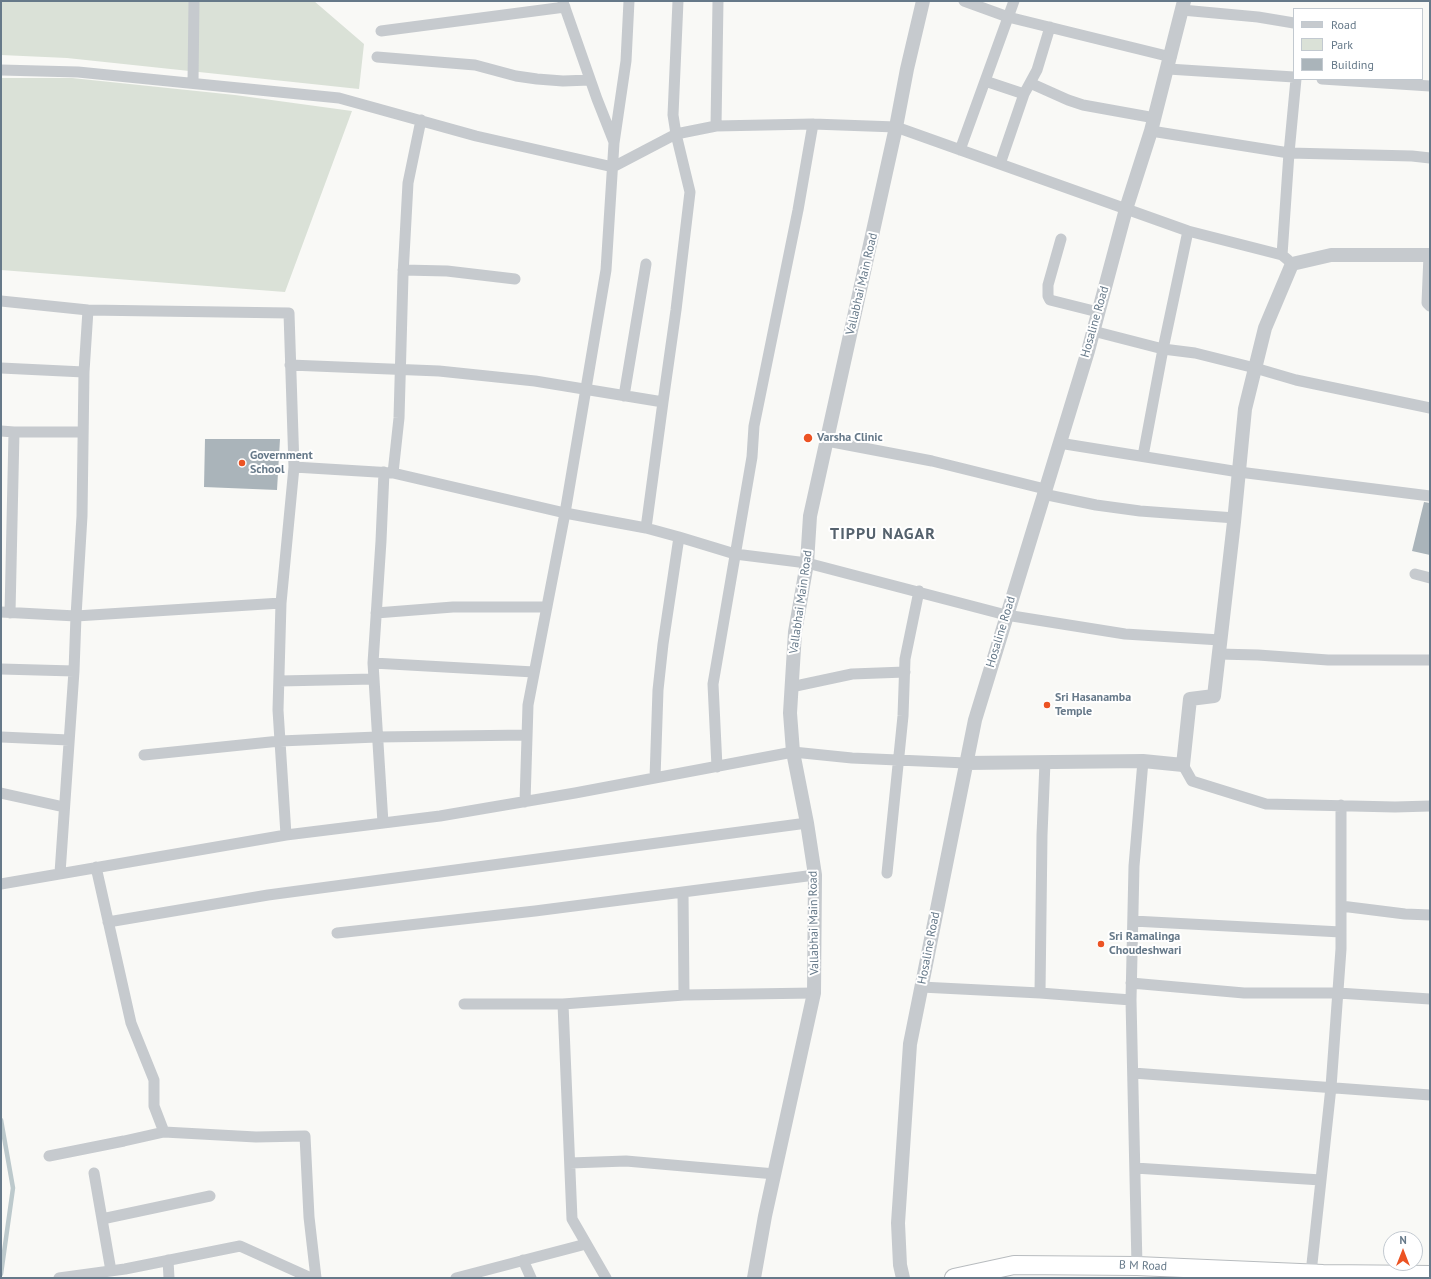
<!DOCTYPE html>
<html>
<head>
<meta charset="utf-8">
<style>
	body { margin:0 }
	#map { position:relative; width:1431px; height:1279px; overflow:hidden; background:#f9f9f6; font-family:"PT Sans",sans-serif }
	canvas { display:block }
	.frame { position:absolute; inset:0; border:2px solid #667989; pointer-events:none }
	.legend { position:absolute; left:1293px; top:8px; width:130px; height:72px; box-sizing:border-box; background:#fff; border:1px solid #c2c9d0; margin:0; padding:5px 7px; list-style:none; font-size:12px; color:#667989 }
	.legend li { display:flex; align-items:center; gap:8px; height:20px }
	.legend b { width:20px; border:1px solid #c2c9d0 }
	.north { position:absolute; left:1383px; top:1231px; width:40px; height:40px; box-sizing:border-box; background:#fff; border:1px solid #c2c9d0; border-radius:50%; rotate:0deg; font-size:11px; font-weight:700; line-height:16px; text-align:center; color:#667989 }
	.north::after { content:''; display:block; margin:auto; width:14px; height:18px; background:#ec5323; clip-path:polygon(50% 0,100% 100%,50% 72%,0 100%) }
</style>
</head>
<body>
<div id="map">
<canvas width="1431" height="1279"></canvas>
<div class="frame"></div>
<ul class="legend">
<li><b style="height:5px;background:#c6cace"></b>Road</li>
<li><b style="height:11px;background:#dae1d7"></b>Park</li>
<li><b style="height:11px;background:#aab4ba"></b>Building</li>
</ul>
<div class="north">N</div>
</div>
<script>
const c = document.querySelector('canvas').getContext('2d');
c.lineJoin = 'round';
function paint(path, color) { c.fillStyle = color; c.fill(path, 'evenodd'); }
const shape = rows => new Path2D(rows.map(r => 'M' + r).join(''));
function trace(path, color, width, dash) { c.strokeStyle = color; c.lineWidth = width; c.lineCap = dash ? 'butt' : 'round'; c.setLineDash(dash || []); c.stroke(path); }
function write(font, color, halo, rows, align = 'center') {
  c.font = font + ' "PT Sans",sans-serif'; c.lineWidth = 4; c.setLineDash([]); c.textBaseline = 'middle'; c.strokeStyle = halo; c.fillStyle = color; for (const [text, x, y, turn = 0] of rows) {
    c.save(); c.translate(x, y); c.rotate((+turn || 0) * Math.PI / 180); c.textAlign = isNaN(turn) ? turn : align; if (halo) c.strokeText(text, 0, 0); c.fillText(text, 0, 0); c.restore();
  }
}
paint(shape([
	[1,1,314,1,364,44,359,89,67,58,1,55],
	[1,78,72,78,235,95,352,111,285,292,1,270]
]), '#dae1d7');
trace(shape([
	[1,1120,13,1188,1,1274]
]), '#bcc9cc', 4.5);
paint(shape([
	[205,439,280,439,277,490,204,487],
	[1424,502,1430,503,1430,555,1412,551]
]), '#aab4ba');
const trunk = shape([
	[954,1278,1014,1265,1137,1266,1323,1274,1430,1275]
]);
trace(trunk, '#b8bcbf', 20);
trace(shape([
	[964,1,1008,17,1171,57],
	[563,2,597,99,614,142],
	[1182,10,1258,17,1294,23],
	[381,31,565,7],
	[377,57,475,65,516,76,537,79,563,81,590,80],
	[1168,69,1294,77],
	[1,70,78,72,339,98,476,136,613,167,676,134,716,126,813,124,896,127,1188,231,1282,255],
	[1296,79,1289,153,1412,156,1430,158],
	[1322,79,1430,86],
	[985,81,1024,94],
	[193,83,194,1],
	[1030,83,1068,100,1083,105,1155,118],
	[716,126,718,1],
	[1151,131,1289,153,1282,255,1288,260],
	[960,150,1014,1],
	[1000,164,1024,94,1037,70,1050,27],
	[1061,239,1048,285,1048,296,1050,300,1098,312],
	[1429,255,1427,303,1430,306],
	[403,270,447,271,515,279],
	[1,301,88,310,289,313,294,467,393,473,565,513,646,528,679,537,735,554,807,563,1006,615,1125,634,1220,640],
	[1093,331,1163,349,1195,353,1255,368,1296,380,1430,408],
	[290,365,439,371,535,381,663,402,676,310,690,192,676,134,673,115,678,1],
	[1,368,84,372,88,310],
	[624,396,646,264],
	[1,431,14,432,10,613],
	[14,432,83,432],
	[827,441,932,461,1045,489],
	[1059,443,1239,472,1430,496],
	[1143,456,1163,349,1188,231],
	[393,473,399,418,403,275,408,183,421,120],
	[1043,494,1096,505,1140,511,1235,518],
	[646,528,663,402],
	[1415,574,1430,578],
	[281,603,278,710,286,835,440,816,575,793,793,752,852,758,966,763],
	[1,612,76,616,82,516,84,372],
	[376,613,453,607,547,607],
	[1218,654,1258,655,1328,660,1430,660],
	[373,663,534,672],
	[1,669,74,671],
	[279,681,374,679],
	[791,687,852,674,905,672],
	[1,737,69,740],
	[144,755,280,741,377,737,527,735],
	[1183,765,1192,781,1266,804,1395,807,1430,806],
	[717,767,713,684,752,457,754,426,798,210,813,124],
	[655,778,658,690,663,644,679,537],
	[1,793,64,807],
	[525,802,528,705,565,513,606,270,614,143,626,61,629,1],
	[383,823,373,663,381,541,384,472],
	[96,867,131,1023,154,1080,154,1106,164,1132,256,1137,305,1136,309,1217,316,1278],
	[60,873,74,671,76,616,281,603,294,467],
	[887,873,903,716,905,659,919,591],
	[1,884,286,835],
	[1341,906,1405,914,1430,915],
	[1133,921,1341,932],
	[108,922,268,895,807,823],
	[337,933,535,911,815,875],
	[1131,983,1244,993,1338,993,1430,999],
	[921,987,1040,993,1131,1000],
	[1040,993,1042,835,1045,762],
	[684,995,814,993],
	[464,1004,563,1004],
	[1133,1073,1430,1095],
	[49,1156,124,1141,164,1132],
	[570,1163,626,1161,775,1174],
	[1135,1168,1321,1180],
	[94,1173,111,1271],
	[102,1219,210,1196],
	[168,1260,169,1278],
	[523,1260,531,1278],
	[1137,1266,1131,1000,1134,866,1143,761],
	[1311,1273,1331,1087,1341,949,1341,805],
	[59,1278,125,1269,240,1246,311,1278],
	[456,1278,586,1244],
	[606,1278,572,1219,563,1004,684,995,683,892]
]), '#c6cace', 11);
trace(shape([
	[966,763,1143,761,1183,765,1190,699,1214,696,1234,522,1245,409,1265,328,1292,264,1331,255,1430,255],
	[754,1278,765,1216,814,993,815,875,807,823,793,752,790,713,795,632,807,563,810,516,896,127,907,69,923,1],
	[903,1278,900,1265,898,1223,910,1044,975,720,1088,351,1126,209,1151,131,1184,1]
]), '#c6cace', 14);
trace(trunk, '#fff', 18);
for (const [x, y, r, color] of [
	[808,438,5,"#ec5323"],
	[242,463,4,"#ec5323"],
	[1047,705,4,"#ec5323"],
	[1101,944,4,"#ec5323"]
]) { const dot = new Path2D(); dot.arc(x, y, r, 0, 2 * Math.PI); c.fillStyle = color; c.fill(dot); trace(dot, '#fff', 1.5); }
write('12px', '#667989', '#fff', [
	["Vallabhai Main Road",862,284,-77],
	["Hosaline Road",1095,322,-74],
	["Vallabhai Main Road",801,602,-82],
	["Hosaline Road",1001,632,-73],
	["Vallabhai Main Road",814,923,-91],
	["Hosaline Road",929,948,-79],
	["B M Road",1143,1266,2]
]);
write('bold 12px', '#667989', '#fff', [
	["Varsha Clinic",817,438],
	["Government",250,456],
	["School",250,470],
	["Sri Hasanamba",1055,698],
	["Temple",1055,712],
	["Sri Ramalinga",1109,937],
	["Choudeshwari",1109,951]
], 'left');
c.letterSpacing = '1px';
write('bold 16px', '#55626d', '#fff', [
	["TIPPU NAGAR",883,534]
]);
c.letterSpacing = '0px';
</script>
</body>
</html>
